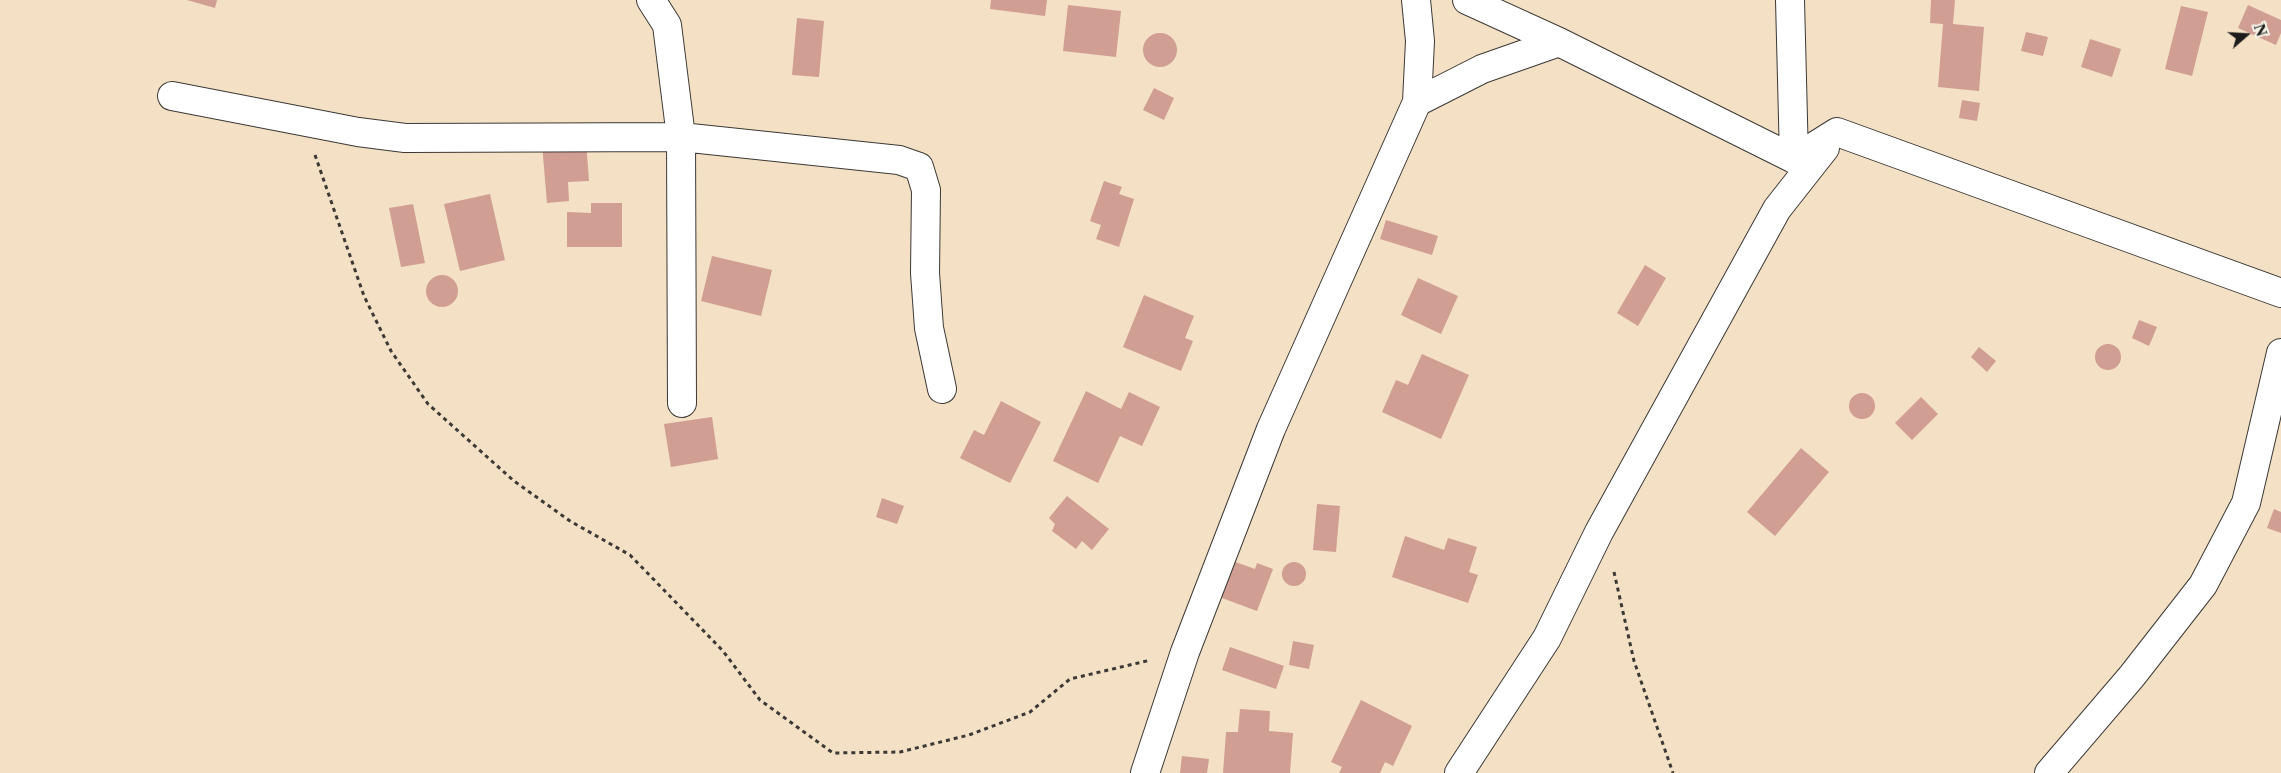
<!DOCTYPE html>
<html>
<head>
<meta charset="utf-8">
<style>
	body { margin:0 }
	#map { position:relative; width:2281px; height:773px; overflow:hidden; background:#f3e0c5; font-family:"Libre Caslon Text",serif }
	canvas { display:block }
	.north { position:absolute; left:2221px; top:10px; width:50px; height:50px; -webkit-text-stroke:4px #f7f3e8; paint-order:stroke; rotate:71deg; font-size:14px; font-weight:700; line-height:20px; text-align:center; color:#1c1c1c }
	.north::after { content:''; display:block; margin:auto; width:18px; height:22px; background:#1c1c1c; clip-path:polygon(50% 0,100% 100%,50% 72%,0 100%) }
</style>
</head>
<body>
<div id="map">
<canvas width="2281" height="773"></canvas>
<div class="north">N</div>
</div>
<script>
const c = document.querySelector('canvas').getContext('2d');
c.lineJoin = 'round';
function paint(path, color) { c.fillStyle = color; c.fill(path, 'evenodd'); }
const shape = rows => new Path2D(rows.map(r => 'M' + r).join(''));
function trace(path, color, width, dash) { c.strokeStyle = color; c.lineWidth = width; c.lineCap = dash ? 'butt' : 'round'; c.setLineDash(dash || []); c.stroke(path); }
paint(shape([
	[187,0,217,0,215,8],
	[991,0,1047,0,1045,16,990,9],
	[1931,0,1955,0,1953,24,1984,27,1979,91,1938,87,1943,24,1930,23],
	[1068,5,1121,11,1116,57,1063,51],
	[2248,5,2281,20,2281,33,2276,45,2238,28],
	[2181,6,2208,12,2192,76,2165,69],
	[797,18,824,21,819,77,792,75],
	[2026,32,2048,37,2043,56,2021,51],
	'1143 50a17 17 0 1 1 34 0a17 17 0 1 1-34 0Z',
	[2090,39,2121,49,2112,77,2081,67],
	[1154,88,1174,98,1164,120,1143,110],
	[1962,100,1980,103,1977,121,1959,118],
	[586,141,589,181,568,182,569,201,547,203,542,144],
	[1104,181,1122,187,1119,194,1134,199,1119,247,1096,239,1101,225,1090,221],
	[490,194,505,260,460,271,444,204],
	[591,203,622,203,622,247,567,247,567,212,591,213],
	[413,204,425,263,401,267,389,208],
	[1386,220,1438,236,1432,255,1380,239],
	[712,256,772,270,761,316,701,301],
	[1645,265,1666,278,1638,326,1617,313],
	'426 291a16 16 0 1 1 32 0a16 16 0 1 1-32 0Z',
	[1418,278,1458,296,1441,334,1401,315],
	[1144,295,1194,316,1185,338,1193,341,1181,371,1123,347],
	[2139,320,2157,327,2149,346,2132,338],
	'2095 357a13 13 0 1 1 26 0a13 13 0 1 1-26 0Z',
	[1979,347,1996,361,1987,372,1971,357],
	[1422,354,1469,375,1441,439,1382,412,1396,380,1408,385],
	[1086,391,1121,409,1129,392,1160,407,1142,446,1120,436,1098,483,1053,461],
	'1849 406a13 13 0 1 1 26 0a13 13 0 1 1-26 0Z',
	[1921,397,1938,414,1912,440,1895,423],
	[1001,401,1041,422,1010,483,960,458,974,430,984,435],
	[712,417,718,459,671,467,664,424],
	[1801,448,1829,472,1775,536,1747,512],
	[1067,496,1109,529,1092,550,1082,541,1076,549,1052,531,1055,524,1049,518],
	[882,498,904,506,897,524,876,517],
	[1317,504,1340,506,1336,552,1313,550],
	[2274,509,2281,512,2281,533,2267,528],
	[1405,536,1444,550,1448,538,1477,547,1469,572,1478,575,1468,603,1392,577],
	[1227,559,1255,569,1257,563,1273,569,1257,611,1214,595],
	'1282 574a12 12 0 1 1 24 0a12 12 0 1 1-24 0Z',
	[1293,641,1314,645,1309,669,1289,665],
	[1230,647,1284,666,1276,689,1222,670],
	[1361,700,1412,726,1393,766,1385,762,1380,773,1339,773,1342,767,1331,762],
	[1240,709,1270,711,1269,731,1293,733,1290,773,1223,773,1226,732,1238,732],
	[1182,756,1209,759,1207,773,1180,773]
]), '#d09e92');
const minor = shape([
	[651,0,667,25,681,137,682,403],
	[1467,0,1559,42,1794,159,1837,132,2281,293],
	[1790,0,1794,159],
	[172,96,358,132,405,138,681,137,899,160,919,167,926,190,925,273,929,328,942,389],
	[1417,102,1482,69,1559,42],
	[1145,773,1185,652,1271,429,1417,102,1420,41,1416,0],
	[1459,773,1547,638,1599,532,1777,209,1825,148],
	[2049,773,2132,676,2203,585,2246,503,2281,353]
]);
trace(minor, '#3c3935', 30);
trace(shape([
	[315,155,364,296,391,351,428,404,514,481,570,521,630,555,723,651,760,700,833,753,900,752,969,735,1030,712,1070,679,1151,660],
	[1614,572,1634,661,1673,773]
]), '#3c3935', 3, [4, 4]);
trace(minor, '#fff', 28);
</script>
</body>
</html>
